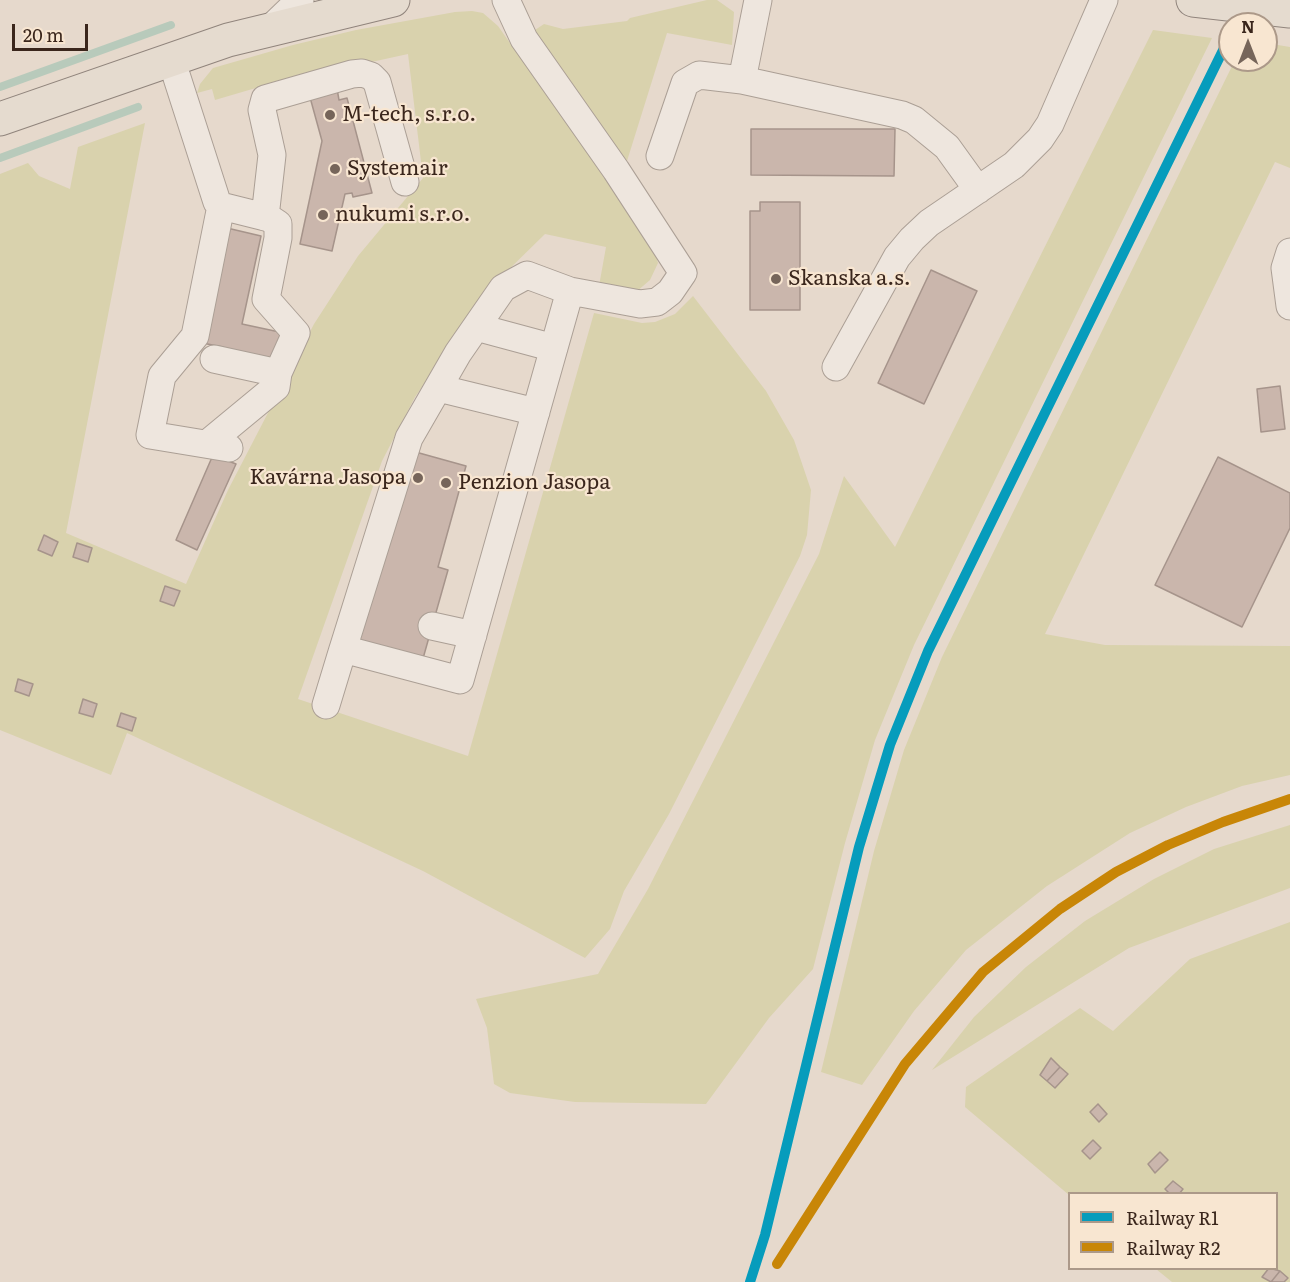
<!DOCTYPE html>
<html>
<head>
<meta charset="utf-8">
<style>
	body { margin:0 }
	#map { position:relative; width:1290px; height:1282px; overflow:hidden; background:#e6d9cc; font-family:Literata,serif }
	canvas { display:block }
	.legend { position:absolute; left:1068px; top:1192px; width:210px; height:78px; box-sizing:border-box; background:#f8e6d1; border:2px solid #ac9989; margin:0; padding:8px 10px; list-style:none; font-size:18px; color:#3a261c }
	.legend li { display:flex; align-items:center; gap:12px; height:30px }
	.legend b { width:30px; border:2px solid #ac9989 }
	.north { position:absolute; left:1218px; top:12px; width:60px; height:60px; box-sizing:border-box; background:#f8e6d1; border:2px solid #ac9989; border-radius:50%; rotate:0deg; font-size:16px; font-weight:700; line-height:24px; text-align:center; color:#3a261c }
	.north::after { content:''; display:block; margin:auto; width:21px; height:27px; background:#76655a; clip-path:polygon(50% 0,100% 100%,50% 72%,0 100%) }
	.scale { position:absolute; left:12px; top:24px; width:76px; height:27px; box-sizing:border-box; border:3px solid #3a261c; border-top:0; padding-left:8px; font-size:18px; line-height:21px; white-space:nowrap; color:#3a261c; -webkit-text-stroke:4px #f8e6d1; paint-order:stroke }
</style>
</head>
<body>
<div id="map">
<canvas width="1290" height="1282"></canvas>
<ul class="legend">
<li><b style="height:8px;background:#069cbc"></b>Railway R1</li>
<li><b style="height:8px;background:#c88607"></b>Railway R2</li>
</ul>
<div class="north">N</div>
<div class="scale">20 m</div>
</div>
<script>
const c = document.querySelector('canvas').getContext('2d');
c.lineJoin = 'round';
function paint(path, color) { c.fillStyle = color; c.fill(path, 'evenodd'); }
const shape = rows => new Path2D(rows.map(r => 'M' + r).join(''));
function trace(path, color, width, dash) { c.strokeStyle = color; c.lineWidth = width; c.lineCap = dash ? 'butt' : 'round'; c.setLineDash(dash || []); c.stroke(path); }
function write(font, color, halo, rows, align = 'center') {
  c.font = font + ' Literata,serif'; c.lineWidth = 4.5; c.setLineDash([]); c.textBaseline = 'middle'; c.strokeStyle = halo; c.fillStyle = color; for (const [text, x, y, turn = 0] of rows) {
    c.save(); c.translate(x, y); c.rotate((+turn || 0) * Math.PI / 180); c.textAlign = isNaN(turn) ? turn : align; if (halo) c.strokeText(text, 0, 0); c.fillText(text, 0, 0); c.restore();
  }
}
paint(shape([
	[707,0,717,0,734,12,732,45,667,33,627,161,535,36,535,30,544,24,563,29,627,21,630,18],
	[472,11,483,13,498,26,654,248,658,263,650,280,636,292,599,286,606,247,545,234,495,283,415,397,382,461,298,699,468,756,594,313,642,323,655,322,675,314,693,296,766,391,794,440,811,490,807,535,800,556,669,814,624,891,610,929,585,958,423,871,127,733,111,775,0,730,0,174,28,163,39,176,70,189,78,147,145,123,66,533,186,584,228,490,314,324,358,256,423,178,408,54,266,85,215,100,212,89,197,93,200,84,213,68,293,45,356,30,455,12],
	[1153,30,1212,38,914,645,875,740,845,843,813,969,769,1018,706,1104,575,1102,510,1093,494,1084,487,1028,476,999,598,974,648,889,819,554,844,476,895,547],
	[1266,43,1290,47,1290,168,1275,162,1045,634,1105,645,1290,646,1290,775,1242,786,1186,807,1130,833,1047,886,966,950,914,1011,862,1085,821,1072,874,851,904,750,942,657,1235,60,1266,60],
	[1290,825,1290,888,1129,948,932,1070,974,1017,1026,967,1085,921,1154,879,1214,849],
	[1290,922,1290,1282,1172,1282,1156,1269,1276,1268,1276,1194,1069,1195,965,1107,966,1087,1080,1008,1113,1031,1190,959]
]), '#d9d2ad');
trace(shape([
	[0,87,171,25],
	[0,158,138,107]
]), '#b8cabb', 8);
const building = shape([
	[336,83,339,100,347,98,372,193,353,197,352,193,345,194,332,251,300,244,322,141,308,90,336,83],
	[751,129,895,129,894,176,751,175,751,129],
	[760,202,800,202,800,310,750,310,750,211,760,211,760,202],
	[227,228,261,236,242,324,284,333,278,359,222,353,223,347,202,343,227,228],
	[931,270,977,291,924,404,878,383,931,270],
	[1280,386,1285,429,1261,432,1257,389,1280,386],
	[412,451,466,466,438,567,448,570,422,662,354,642,412,451],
	[213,455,236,464,197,550,176,540,213,455],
	[1218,457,1290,493,1290,528,1242,627,1155,585,1218,457],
	[44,535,58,542,52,556,38,550,44,535],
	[77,543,92,548,88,562,73,557,77,543],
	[165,586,180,591,174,606,160,601,165,586],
	[18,679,33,684,29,696,15,691,18,679],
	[83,699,97,704,93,717,79,713,83,699],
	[121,713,136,718,132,731,117,726,121,713],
	[1051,1058,1060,1067,1047,1081,1040,1075,1051,1058],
	[1060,1067,1068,1074,1055,1088,1047,1081,1060,1067],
	[1098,1104,1107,1114,1099,1122,1090,1112,1098,1104],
	[1093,1140,1101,1148,1090,1159,1082,1151,1093,1140],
	[1160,1152,1168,1160,1155,1173,1148,1164,1160,1152],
	[1173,1181,1183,1189,1179,1194,1170,1194,1165,1189,1173,1181],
	[1269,1268,1280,1271,1271,1282,1262,1277,1269,1268],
	[1280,1271,1288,1278,1284,1282,1271,1282,1280,1271]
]);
paint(building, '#cab6ac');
trace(building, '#a6948b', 1.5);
const minor = shape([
	[758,0,742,80,902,115,914,120,947,147,978,190],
	[271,28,300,0],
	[171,59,217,202,221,206,269,218,278,224,278,238,266,299,296,333,278,373,214,359],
	[660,156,685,83,699,75,742,80],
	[221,206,195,336,162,376,150,435,229,448],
	[265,217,272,155,262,110,265,99,352,74,362,73,371,76,377,82,405,182],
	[1290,252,1285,268,1290,306],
	[476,327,554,348],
	[836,367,897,257,912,239,929,223,1014,165,1040,139,1050,124,1104,0],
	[438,388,536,412],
	[207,444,276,387,278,373],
	[432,626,473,635],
	[343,649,409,438,458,353,503,288,527,275,570,291,640,304,657,302,670,292,683,273,616,170,524,39,506,0],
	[326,705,343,649,460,680,570,291]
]);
const major = shape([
	[1193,0,1290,11],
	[0,119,228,40,393,0]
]);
trace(minor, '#ab9f95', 29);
trace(major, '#90847c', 35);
trace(minor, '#eee6de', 27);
trace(major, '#e5dbcf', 33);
trace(shape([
	[750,1282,765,1235,859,847,890,745,928,651,1230,36]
]), '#069cbc', 10);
trace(shape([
	[777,1264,905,1064,983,972,1060,909,1116,872,1168,845,1223,822,1290,799]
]), '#c88607', 10);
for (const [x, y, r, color] of [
	[330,115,6,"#76655a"],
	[335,169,6,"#76655a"],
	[323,215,6,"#76655a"],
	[776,279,6,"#76655a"],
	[418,478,6,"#76655a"],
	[446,483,6,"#76655a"]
]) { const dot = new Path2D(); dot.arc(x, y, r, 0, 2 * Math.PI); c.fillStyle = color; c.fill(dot); trace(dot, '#f8e6d1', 2); }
write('21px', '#3a261c', '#f8e6d1', [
	["M-tech, s.r.o.",342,115],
	["Systemair",347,169],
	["nukumi s.r.o.",335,215],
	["Skanska a.s.",788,279],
	["Kavárna Jasopa",406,478,"right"],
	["Penzion Jasopa",458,483]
], 'left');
</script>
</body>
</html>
